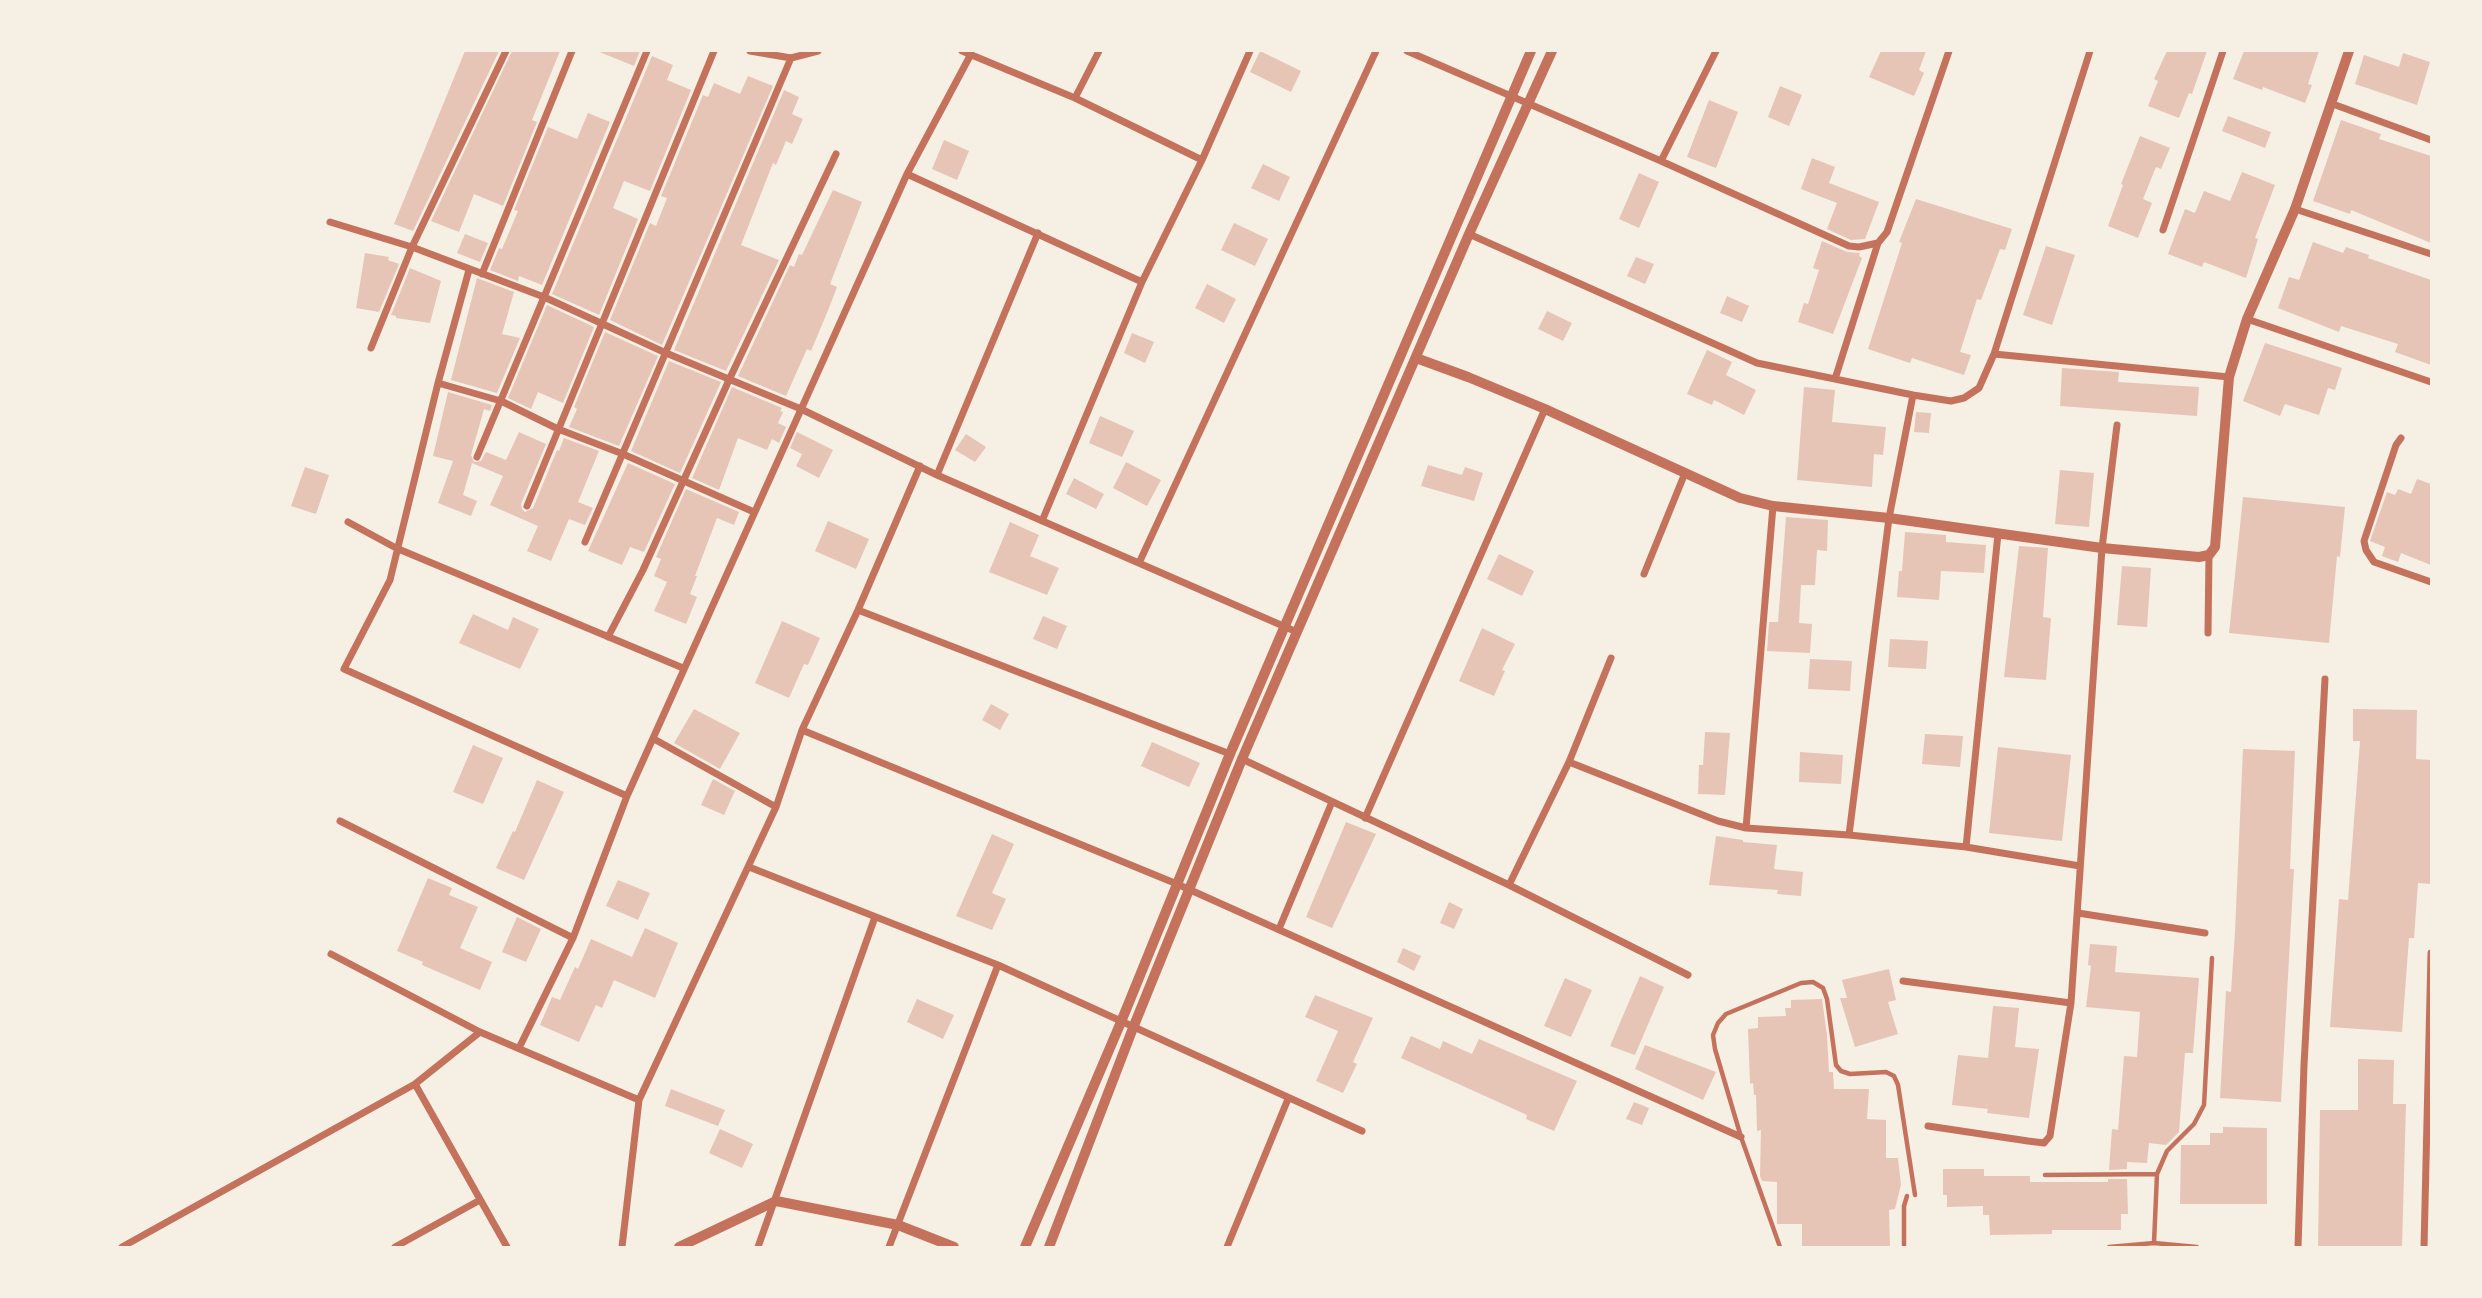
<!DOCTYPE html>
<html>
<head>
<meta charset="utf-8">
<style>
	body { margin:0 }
	#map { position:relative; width:2482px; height:1298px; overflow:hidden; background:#f6efe4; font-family:"DejaVu Sans",sans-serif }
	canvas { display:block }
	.frame { position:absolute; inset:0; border:52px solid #f6efe4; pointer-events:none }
</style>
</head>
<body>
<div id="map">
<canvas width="2482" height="1298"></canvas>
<div class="frame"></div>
</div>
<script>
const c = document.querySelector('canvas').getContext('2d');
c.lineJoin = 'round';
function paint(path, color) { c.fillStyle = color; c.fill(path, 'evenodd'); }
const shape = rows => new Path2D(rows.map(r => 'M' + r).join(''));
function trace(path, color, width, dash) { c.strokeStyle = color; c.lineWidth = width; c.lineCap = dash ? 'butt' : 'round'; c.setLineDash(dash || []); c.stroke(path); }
paint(shape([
	[465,51,499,51,413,231,394,224],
	[512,51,560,51,532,120,537,122,503,206,474,194,459,232,431,221],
	[597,51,640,51,634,66],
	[1260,51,1301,71,1291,92,1250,72],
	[1881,51,1926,51,1919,70,1924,73,1914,96,1869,77],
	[2167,51,2207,51,2192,94,2189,93,2179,118,2148,106,2158,81,2154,79],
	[2244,51,2319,51,2308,84,2312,85,2305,103,2263,87,2262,90,2233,79],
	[2403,53,2430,62,2417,105,2355,84,2364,55,2399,67],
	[652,56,673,65,667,80,691,90,650,191,624,181,613,208,638,219,599,315,552,294],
	[748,76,773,86,662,345,610,320,650,223,656,226,667,198,661,196,703,95,708,97,714,83,740,94],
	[1780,86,1802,95,1789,126,1768,117],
	[784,90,799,97,792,114,803,119,792,144,786,141,776,165,773,163,741,245,779,260,726,371,674,350],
	[1709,100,1738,112,1716,168,1687,157],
	[588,113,610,122,542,285,519,276,518,281,490,270,499,248,502,249,518,211,514,210,548,127,577,139],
	[2228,116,2271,132,2265,148,2222,131],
	[2341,120,2381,134,2379,139,2431,156,2431,243,2351,210,2350,214,2313,201],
	[2140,136,2170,148,2161,169,2156,167,2143,199,2152,203,2138,238,2108,226,2123,185,2121,184],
	[944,140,969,151,957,180,932,169],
	[1812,158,1835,167,1829,183,1879,202,1865,239,1851,240,1827,229,1837,203,1801,189],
	[1263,164,1290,177,1279,201,1251,188],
	[2242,172,2275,185,2255,238,2258,239,2246,278,2204,262,2202,267,2168,254,2185,209,2195,213,2204,191,2230,201],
	[1639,173,1659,182,1639,228,1619,219],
	[833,190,862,202,830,284,837,287,829,308,811,351,807,349,786,396,738,376,790,265,794,267,799,254,802,255],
	[1916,199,2012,229,2005,250,2000,249,1981,300,1977,299,1960,352,1971,355,1964,375,1912,358,1910,363,1868,349,1902,243,1899,242],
	[1234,223,1268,239,1255,266,1221,250],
	[465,234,488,243,480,262,457,253],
	[1822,241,1847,252,1860,253,1859,256,1862,258,1833,334,1798,322,1804,303,1808,304,1819,270,1813,268],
	[2313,242,2343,253,2346,247,2369,255,2368,258,2431,280,2431,365,2395,352,2398,344,2341,326,2339,332,2278,308,2289,277,2299,280],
	[2046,246,2075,255,2052,325,2023,315],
	[365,253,389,257,388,260,399,264,379,312,356,308],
	[1636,257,1654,264,1645,284,1627,276],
	[410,268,441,281,430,323,396,318,396,316,391,315],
	[477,278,514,292,502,334,520,338,497,393,451,380],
	[1207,284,1236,299,1224,323,1195,308],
	[1727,296,1749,306,1742,322,1720,313],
	[547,305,594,327,563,403,538,392,531,409,508,398],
	[1547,311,1572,323,1563,341,1538,329],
	[605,332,658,356,619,446,569,427,577,409,574,407],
	[1132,333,1154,342,1145,363,1124,353],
	[2265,343,2342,368,2335,390,2328,388,2319,415,2285,404,2280,416,2243,401],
	[1707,350,1732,362,1726,375,1756,390,1744,415,1714,400,1712,405,1687,394],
	[669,361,721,382,680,473,631,451],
	[2062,368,2119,372,2118,382,2199,387,2197,416,2060,406],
	[732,387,782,408,780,411,783,412,778,423,786,427,779,443,772,439,767,450,738,438,719,490,692,478],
	[1804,387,1835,390,1832,422,1886,427,1883,455,1874,454,1872,487,1797,480],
	[448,392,492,405,490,411,484,409,471,455,474,462,481,461,486,452,506,460,519,432,546,444,521,504,522,509,525,512,533,508,557,450,559,451,564,438,599,451,578,502,593,508,585,525,569,519,551,561,527,551,538,526,490,505,503,476,472,463,463,495,477,501,471,516,438,503,453,461,433,456],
	[1916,412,1931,413,1929,433,1914,432],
	[1100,416,1134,431,1122,457,1089,443],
	[797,432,833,450,819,478,796,466,802,454,790,448],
	[966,434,986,447,975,462,955,450],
	[1126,462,1161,480,1147,506,1113,488],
	[628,463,675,484,644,552,630,547,622,565,588,551],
	[1428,465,1462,475,1465,467,1483,473,1474,501,1421,486],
	[305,467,329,475,316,514,291,506],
	[2060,470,2094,473,2089,527,2055,524],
	[1074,478,1104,494,1096,509,1066,494],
	[2417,479,2431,484,2431,565,2401,553,2398,562,2382,556,2385,547,2370,541,2387,492,2395,495,2398,489,2411,494],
	[686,489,739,512,734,525,717,518,695,576,697,576,690,594,697,597,686,624,654,611,667,582,654,576,661,559,656,557],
	[2243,497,2345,507,2340,557,2337,556,2329,643,2229,633],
	[1786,517,1828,520,1827,551,1817,550,1815,585,1801,585,1799,623,1812,624,1810,653,1767,651,1769,622,1778,622],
	[828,521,869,539,856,569,815,551],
	[1010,522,1039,535,1030,556,1059,568,1047,595,989,572],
	[1905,532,1946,535,1946,542,1986,545,1984,573,1941,571,1939,600,1897,597,1899,571,1902,571],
	[2019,546,2048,548,2043,617,2051,618,2046,680,2004,677],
	[1499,554,1534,571,1522,596,1487,579],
	[2122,566,2151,568,2147,627,2117,625],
	[473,614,508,630,513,617,539,629,520,669,459,643],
	[1043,616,1067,626,1057,649,1033,639],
	[782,621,820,638,808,665,804,664,789,698,755,683],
	[1482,628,1515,644,1502,670,1505,671,1494,696,1459,681],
	[1890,639,1928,641,1926,669,1888,667],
	[1810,659,1852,661,1850,691,1808,689],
	[991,704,1009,714,1000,730,982,720],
	[694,709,740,733,720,769,674,743],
	[2353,709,2417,710,2416,759,2431,760,2431,884,2418,883,2414,938,2409,938,2402,1032,2330,1027,2339,899,2348,900,2360,741,2353,741],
	[1705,732,1730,733,1725,795,1698,794,1699,765,1703,765],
	[1925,734,1963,736,1960,767,1922,764],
	[1152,742,1200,763,1189,787,1141,766],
	[473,745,503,758,483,804,453,792],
	[1998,747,2071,755,2062,841,1989,833],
	[2243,749,2295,751,2290,869,2294,869,2281,1102,2220,1098,2226,991,2231,992,2235,932],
	[1800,752,1843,755,1841,784,1799,782],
	[713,779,735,791,724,815,701,805],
	[537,780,564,792,524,880,496,868,513,831,515,832],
	[1346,822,1376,834,1332,928,1306,917],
	[992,834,1014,844,992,893,1006,899,992,930,956,916],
	[1716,836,1743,840,1743,842,1777,845,1774,869,1803,872,1801,896,1777,894,1778,890,1709,885],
	[428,878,452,888,449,895,478,907,460,948,492,962,480,990,422,965,423,962,397,951],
	[618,880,650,893,638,920,606,906],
	[1449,902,1463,909,1454,929,1440,923],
	[517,917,541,929,526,962,502,952],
	[645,928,678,943,655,998,614,980,602,1008,596,1005,579,1042,540,1025,552,997,560,1000,575,967,578,969,591,939,632,957],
	[2090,944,2117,946,2115,972,2199,978,2193,1053,2185,1053,2179,1132,2166,1145,2149,1143,2147,1163,2127,1162,2127,1169,2109,1170,2112,1129,2118,1130,2124,1056,2137,1057,2140,1012,2086,1007,2091,966,2088,965],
	[1403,948,1421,956,1414,971,1397,962],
	[1889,969,1896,1000,1888,1002,1898,1034,1855,1047,1840,998,1847,998,1842,980],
	[1640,976,1664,987,1635,1055,1610,1046],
	[1565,978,1592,990,1571,1037,1544,1026],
	[1315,995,1373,1018,1353,1062,1357,1064,1343,1093,1316,1081,1338,1031,1305,1017],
	[917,999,954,1015,943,1039,907,1022],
	[1822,999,1827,1035,1829,1072,1833,1072,1834,1089,1869,1089,1867,1119,1886,1120,1886,1158,1898,1158,1901,1185,1895,1209,1889,1210,1890,1247,1802,1247,1802,1224,1777,1224,1777,1182,1762,1181,1760,1176,1761,1130,1757,1131,1756,1095,1754,1095,1753,1083,1750,1084,1748,1029,1758,1028,1758,1017,1786,1016,1785,1008,1791,1008,1791,1000],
	[1993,1006,2019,1008,2015,1047,2039,1049,2029,1118,1987,1113,1988,1109,1952,1105,1958,1055,1988,1058],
	[1411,1036,1440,1049,1443,1041,1472,1054,1479,1039,1577,1081,1554,1131,1526,1119,1527,1115,1401,1058],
	[1645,1045,1716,1072,1703,1100,1635,1069],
	[2358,1059,2394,1060,2393,1104,2406,1104,2402,1247,2318,1247,2320,1110,2358,1110],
	[671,1089,725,1110,718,1126,665,1106],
	[1634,1102,1649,1108,1642,1125,1626,1119],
	[2223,1127,2267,1128,2267,1204,2180,1204,2181,1145,2210,1145,2210,1133,2223,1133],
	[720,1129,753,1144,742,1168,709,1153],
	[1943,1169,1984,1169,1984,1176,2030,1176,2030,1182,2108,1182,2108,1179,2127,1179,2128,1214,2121,1214,2121,1230,2052,1230,2052,1234,1990,1235,1989,1215,1983,1215,1983,1206,1947,1207,1947,1195,1943,1195]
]), '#e6c5b7');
trace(shape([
	[2045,1175,2157,1174],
	[2154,1243,2157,1174,2167,1151,2194,1124,2204,1105,2212,958],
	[1780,1247,1741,1137,1715,1049,1713,1035,1718,1023,1726,1014,1801,983,1813,982,1823,988,1827,999,1836,1065,1841,1071,1850,1074,1886,1072,1894,1076,1898,1085,1915,1195],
	[1904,1247,1904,1206,1907,1196],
	[2109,1247,2154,1243,2197,1247]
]), '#c5725c', 4.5);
trace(shape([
	[750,51,791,58,818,51],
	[962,51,1075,98,1202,160],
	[1407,51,1661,161,1849,246,1859,247,1878,243,1887,232,1949,51],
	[1075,98,1099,51],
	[2330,103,2431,140],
	[1661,161,1716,51],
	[907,174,1142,282],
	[2295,209,2431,254],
	[330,222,412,247,544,297,666,353,801,409,937,475,1297,632],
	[2163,230,2223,51],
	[1469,234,1757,363,1913,395,1951,401,1964,398,1979,388,1994,354,2090,51],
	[469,270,438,383,390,580,344,669,627,796],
	[482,274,572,51],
	[2247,319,2431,382],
	[371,348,412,247,506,51],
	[1994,354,2229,377],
	[1835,379,1878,243],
	[438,383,501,401,558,429,623,454,754,512],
	[2401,438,2396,445,2364,541,2366,550,2374,562,2431,582],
	[477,457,647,51],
	[937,475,1038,233],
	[527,506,714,51],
	[1042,521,1142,282,1202,160,1250,51],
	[348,522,396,548,683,668],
	[585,542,791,58],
	[1139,563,1376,51],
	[1644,574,1685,473],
	[858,610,1230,754],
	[2208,633,2209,555],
	[608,637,643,570,729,380,836,154],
	[802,730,1177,884,1741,1137],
	[654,739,776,807],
	[1242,759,1509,885,1688,975],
	[1569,762,1718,821,1746,828,1849,835,1966,847,2080,866],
	[1365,818,1545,409],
	[340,821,573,938],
	[1746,828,1773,506],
	[1849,835,1889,518,1913,395],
	[1966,847,1998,534],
	[749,867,998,965,1362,1131],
	[1509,885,1569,762,1611,658],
	[2078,913,2205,933],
	[1279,929,1332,802],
	[331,954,480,1032,639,1100],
	[1903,981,2071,1003],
	[519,1048,573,938,627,796,907,174,971,54],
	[415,1084,507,1247],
	[1928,1126,2028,1141,2044,1143,2050,1136,2071,1003,2102,548,2117,425],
	[122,1247,415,1084,480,1032],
	[395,1247,480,1200],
	[622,1247,639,1100,776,807,802,730,858,610,920,466],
	[758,1247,875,917],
	[889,1247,998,965],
	[1227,1247,1288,1099],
	[2298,1247,2304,1065,2325,679],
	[2424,1247,2431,953]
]), '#c5725c', 7);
trace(shape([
	[1416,358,1468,377,1545,409,1740,498,1773,506,1889,518,2102,548,2199,557,2209,555,2215,547,2229,377,2247,319,2295,209,2349,51],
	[679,1247,776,1201,898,1225,954,1247],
	[1025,1247,1121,1022,1230,754,1531,51],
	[1049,1247,1133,1028,1242,759,1469,234,1552,51]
]), '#c5725c', 10);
</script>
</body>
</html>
